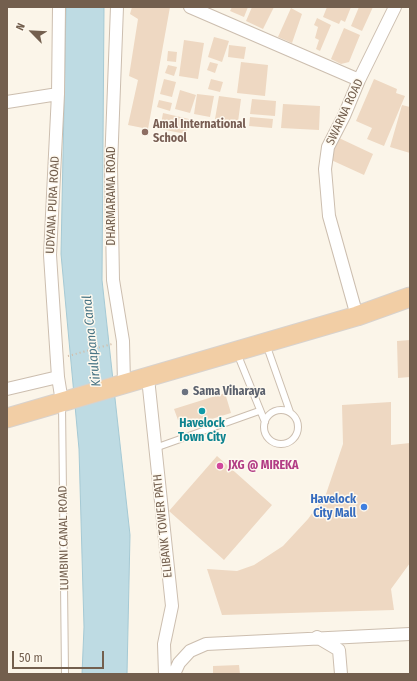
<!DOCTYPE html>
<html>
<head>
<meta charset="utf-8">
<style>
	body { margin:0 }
	#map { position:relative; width:417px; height:681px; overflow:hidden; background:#fbf5e9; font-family:"Fira Sans Condensed",sans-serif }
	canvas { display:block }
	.frame { position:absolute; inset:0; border:8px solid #735f4e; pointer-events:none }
	.north { position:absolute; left:12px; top:12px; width:40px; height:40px; -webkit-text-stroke:3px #fef9ef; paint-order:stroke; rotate:294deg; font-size:11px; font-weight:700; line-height:16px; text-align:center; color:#735f4e }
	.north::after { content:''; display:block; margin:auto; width:14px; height:18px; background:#735f4e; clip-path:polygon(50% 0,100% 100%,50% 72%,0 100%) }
	.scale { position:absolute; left:12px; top:651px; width:92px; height:18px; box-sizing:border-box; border:2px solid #735f4e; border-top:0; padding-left:5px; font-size:12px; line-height:14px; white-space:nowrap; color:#735f4e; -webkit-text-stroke:3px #fef9ef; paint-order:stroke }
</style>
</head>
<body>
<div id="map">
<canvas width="417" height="681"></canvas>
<div class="frame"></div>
<div class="north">N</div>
<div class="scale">50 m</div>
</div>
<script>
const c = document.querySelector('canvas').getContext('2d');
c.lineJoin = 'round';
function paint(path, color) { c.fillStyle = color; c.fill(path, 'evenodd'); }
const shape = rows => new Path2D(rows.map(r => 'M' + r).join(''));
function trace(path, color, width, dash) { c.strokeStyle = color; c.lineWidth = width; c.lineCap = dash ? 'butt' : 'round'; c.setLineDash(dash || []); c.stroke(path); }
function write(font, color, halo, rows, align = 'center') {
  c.font = font + ' "Fira Sans Condensed",sans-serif'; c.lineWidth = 3; c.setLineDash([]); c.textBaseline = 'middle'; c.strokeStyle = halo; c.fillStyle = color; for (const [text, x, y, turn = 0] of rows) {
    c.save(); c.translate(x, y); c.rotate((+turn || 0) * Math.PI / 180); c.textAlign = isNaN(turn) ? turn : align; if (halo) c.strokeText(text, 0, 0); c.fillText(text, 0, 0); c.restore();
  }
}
const water = shape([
	[66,7,104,7,102,280,130,535,127,674,82,674,84,627,79,449,61,254,66,7]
]);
paint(water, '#bedbe3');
trace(water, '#a5c9d4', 1);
paint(shape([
	[132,7,170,7,148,129,128,125,138,80,129,76,138,19,130,14],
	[232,7,248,7,244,17,230,11],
	[252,7,274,7,263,29,246,21],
	[327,7,351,7,345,22,341,20,339,24,323,17],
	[359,7,373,7,362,31,351,26],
	[291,8,302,14,292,43,278,37],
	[317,18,331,25,320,51,316,49,319,40,315,38,318,27,314,25],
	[344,28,360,35,349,62,341,64,331,59],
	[214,37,229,41,222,62,208,57],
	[184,40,204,43,198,79,179,76],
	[229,45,246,47,244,59,228,57],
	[168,51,177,52,176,62,167,61],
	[210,62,218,64,215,73,207,70],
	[241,62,268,65,265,96,237,93],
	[168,65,177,67,174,76,165,73],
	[164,79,176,82,172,97,160,94],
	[211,79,223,82,220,92,208,89],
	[374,79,397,89,396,93,405,96,384,146,367,139,372,128,356,121],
	[180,90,196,95,190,113,175,109],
	[197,94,214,96,210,117,194,114],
	[219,96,241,99,238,122,215,119],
	[252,99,276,101,275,116,250,114],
	[159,100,172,103,170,111,157,107],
	[283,104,320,106,319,130,281,128],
	[402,105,410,107,410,153,390,147],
	[163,113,189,119,186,134,160,129],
	[250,117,273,119,272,128,249,126],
	[339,138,373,154,364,175,329,159],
	[410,340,410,377,398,378,397,341],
	[225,393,231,413,189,426,187,417,178,420,174,409],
	[391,402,391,445,410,443,410,563,391,589,394,610,222,615,207,569,237,571,254,565,283,546,308,519,326,494,343,444,342,405],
	[217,456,272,505,224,560,169,511],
	[239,665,240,674,213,674,213,666]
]), '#eed8c2');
const service = shape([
	[266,344,290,412],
	[237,353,265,422],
	[62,404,65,674],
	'264 427a17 17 0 1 1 34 0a17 17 0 1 1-34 0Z',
	[155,448,259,411]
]);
const minor = shape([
	[59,7,58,94,50,255,58,377,62,402],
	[117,7,111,166,113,280,123,341,124,384],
	[190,7,359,80],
	[7,102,58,94],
	[357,316,329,216,325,169,328,147,344,116,359,80,395,7],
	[148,378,172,606,164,644,165,674],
	[7,389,58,377],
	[317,637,339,650,341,674],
	[174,674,179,663,190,651,206,644,410,634]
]);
const trunk = shape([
	[7,418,357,316,410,297]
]);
trace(service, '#ccbeaf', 8);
trace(minor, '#ccbeaf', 14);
trace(trunk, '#d8d2cd', 21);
trace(shape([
	[68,356,112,344]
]), '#d3bba5', 2, [1, 3]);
trace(service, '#fff', 6);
trace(minor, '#fff', 12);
trace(trunk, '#f2cea5', 19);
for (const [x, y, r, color] of [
	[145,132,4,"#8d6e63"],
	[185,392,4,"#6b7280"],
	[202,411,4,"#0f9aa8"],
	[220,466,4,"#d1479c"],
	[364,507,4,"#3f7fe0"]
]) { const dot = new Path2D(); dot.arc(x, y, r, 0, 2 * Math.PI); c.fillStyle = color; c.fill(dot); trace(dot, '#fef9ef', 1.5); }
write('12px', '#735f4e', '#fef9ef', [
	["SWARNA ROAD",345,112,-65],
	["DHARMARAMA ROAD",112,196,-90],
	["UDYANA PURA ROAD",53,205,-87],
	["ELIBANK TOWER PATH",163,526,-96],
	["LUMBINI CANAL ROAD",64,538,-91]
]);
write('bold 12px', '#785e54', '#fef9ef', [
	["Amal International",153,125],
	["School",153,139]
], 'left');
write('bold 12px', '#5b616d', '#fef9ef', [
	["Sama Viharaya",193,392]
], 'left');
write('bold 12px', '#0d838f', '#fef9ef', [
	["Havelock",202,424],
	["Town City",202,438]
]);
write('bold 12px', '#b23c85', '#fef9ef', [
	["JXG @ MIREKA",228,466]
], 'left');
write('bold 12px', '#366cbe', '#fef9ef', [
	["Havelock",356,500],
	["City Mall",356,514]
], 'right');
write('italic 13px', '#497585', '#fef9ef', [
	["Kirulapana Canal",92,341,-96]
]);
</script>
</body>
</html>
